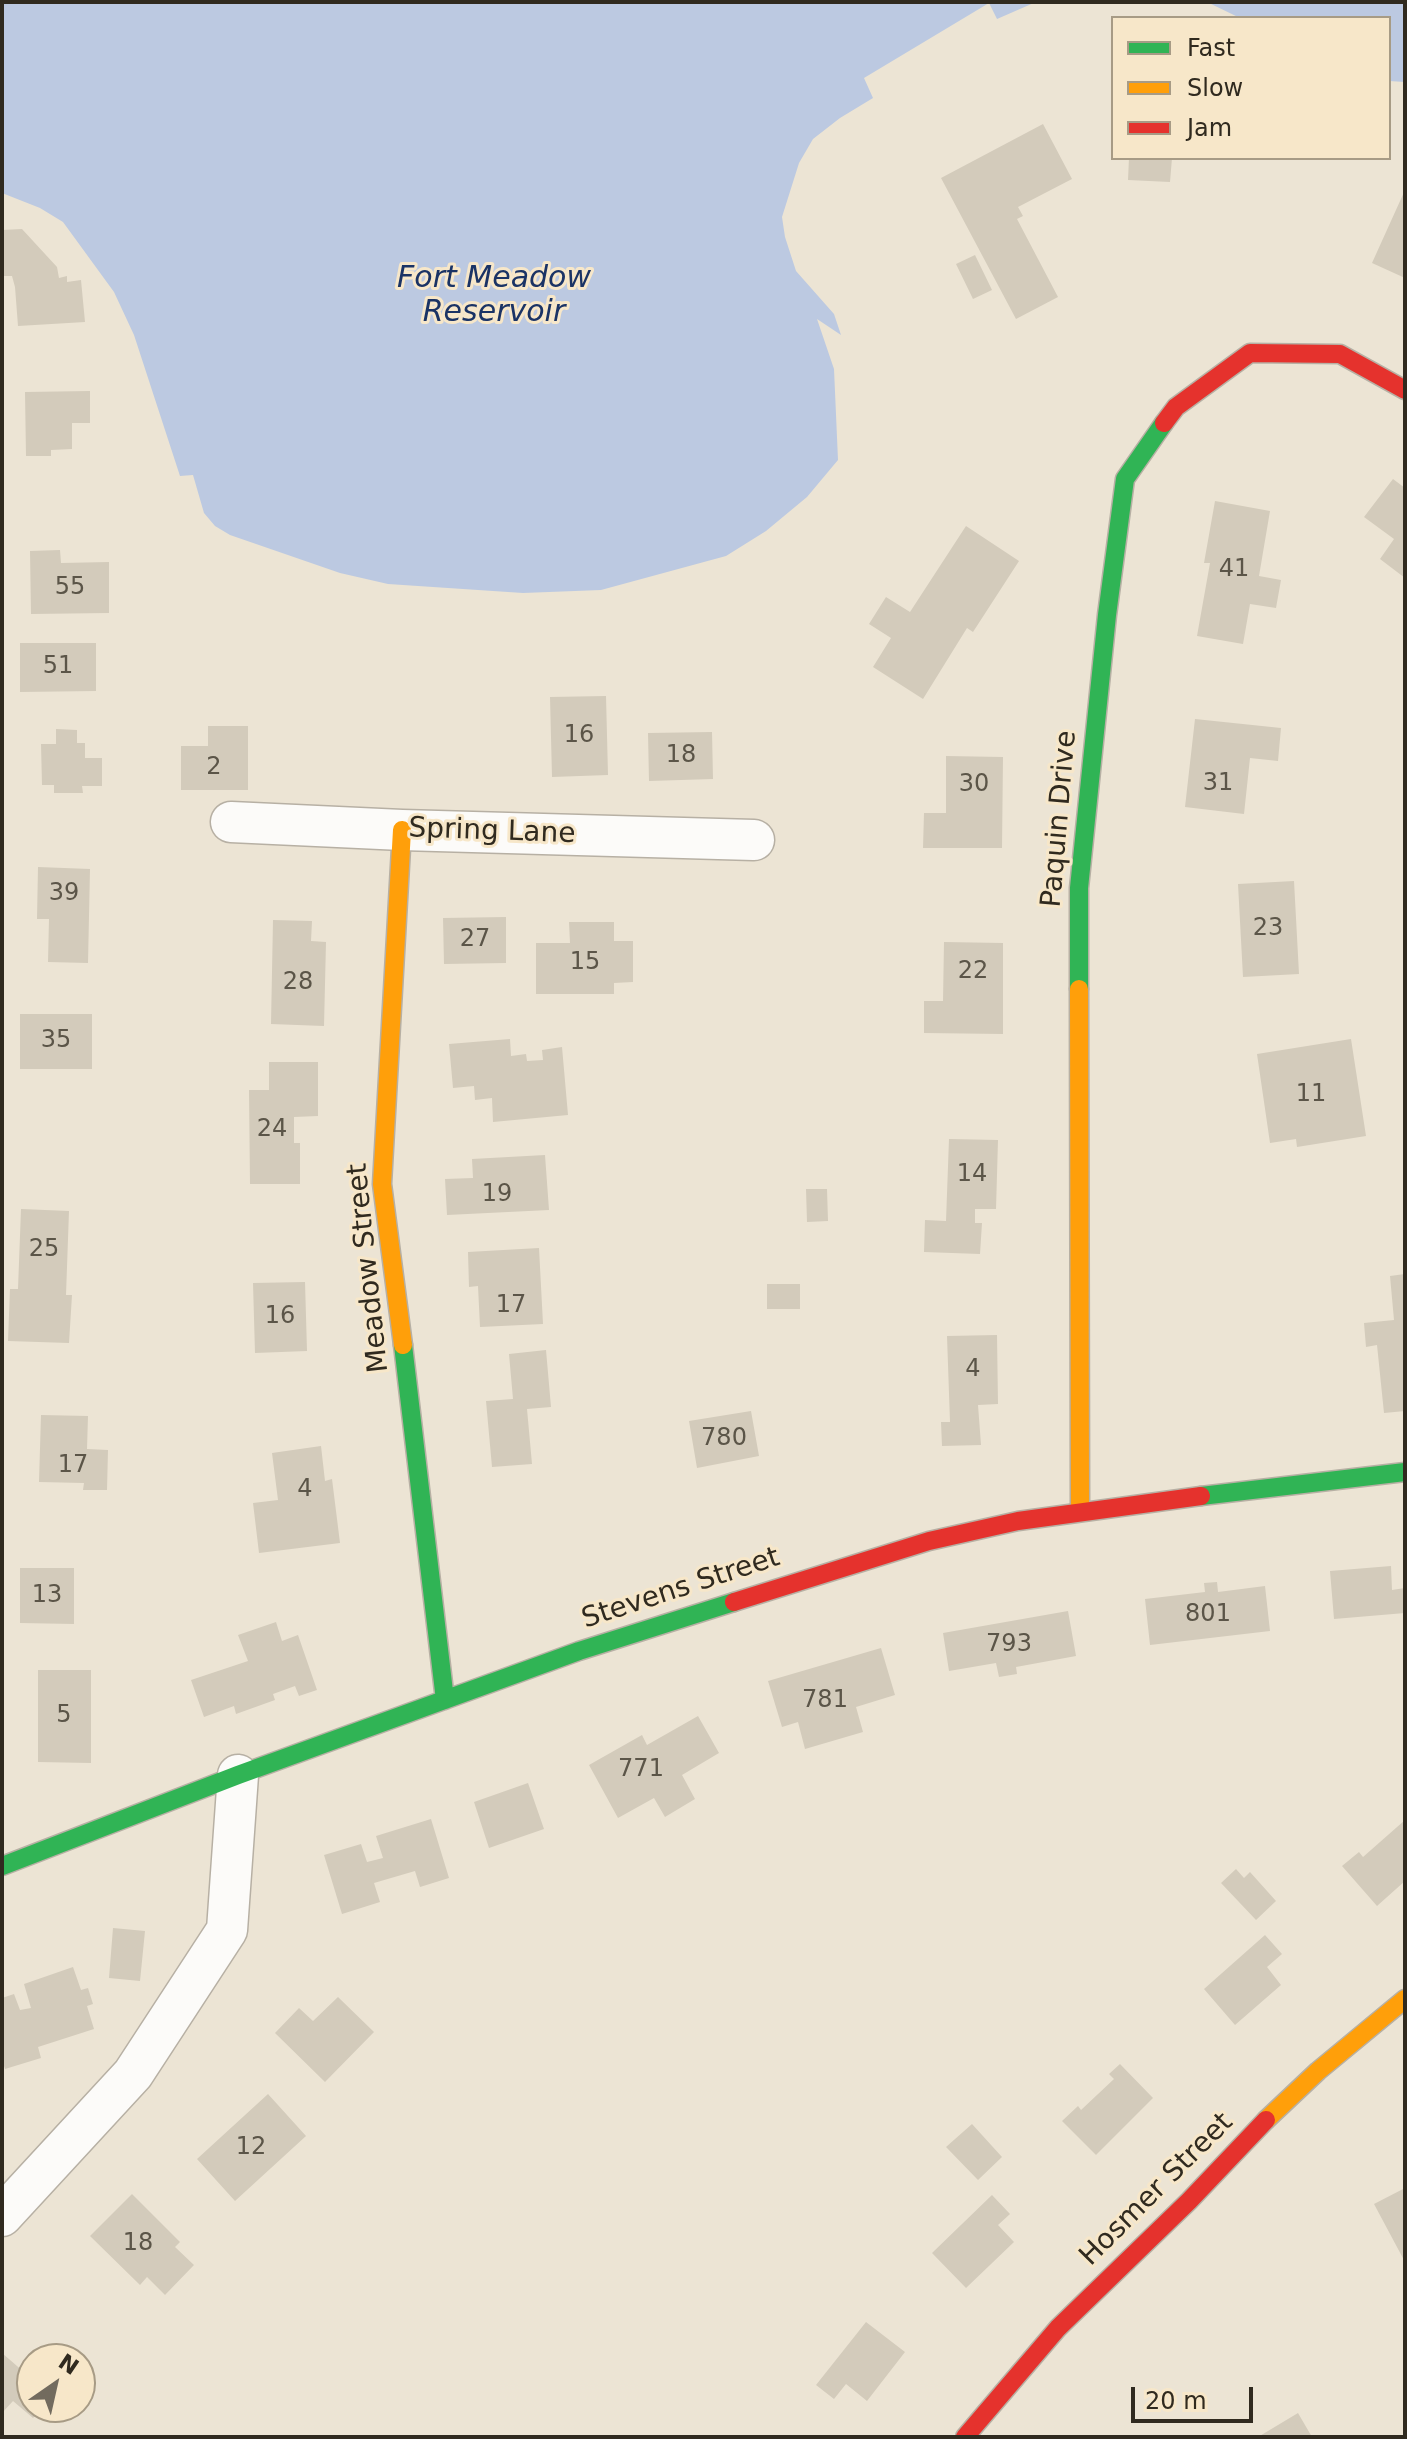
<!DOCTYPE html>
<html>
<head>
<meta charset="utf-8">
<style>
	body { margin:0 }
	#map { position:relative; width:1407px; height:2439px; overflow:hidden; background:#ece4d4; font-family:"DejaVu Sans",sans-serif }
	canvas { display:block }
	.frame { position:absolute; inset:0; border:4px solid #302a1f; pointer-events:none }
	.legend { position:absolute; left:1111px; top:16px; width:280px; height:144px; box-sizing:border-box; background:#f7e7c9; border:2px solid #a79b85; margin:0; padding:10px 14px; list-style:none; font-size:24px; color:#302a1f }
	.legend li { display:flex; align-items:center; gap:16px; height:40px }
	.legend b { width:40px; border:2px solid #a79b85 }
	.north { position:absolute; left:16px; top:2343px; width:80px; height:80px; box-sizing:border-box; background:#f7e7c9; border:2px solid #a79b85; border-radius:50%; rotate:34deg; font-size:22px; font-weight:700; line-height:32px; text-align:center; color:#302a1f }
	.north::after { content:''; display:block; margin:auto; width:28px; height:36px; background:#726b5e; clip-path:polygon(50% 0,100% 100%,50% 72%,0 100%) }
	.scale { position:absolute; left:1131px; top:2387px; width:122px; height:36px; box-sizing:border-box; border:4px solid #302a1f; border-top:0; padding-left:10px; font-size:24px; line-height:28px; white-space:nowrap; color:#302a1f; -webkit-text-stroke:6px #f7e7c9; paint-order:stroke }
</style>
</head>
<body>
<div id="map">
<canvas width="1407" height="2439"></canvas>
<div class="frame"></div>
<ul class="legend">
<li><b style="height:10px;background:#30b455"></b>Fast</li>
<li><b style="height:10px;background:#ff9f0a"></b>Slow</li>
<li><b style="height:10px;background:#e5322d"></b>Jam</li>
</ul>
<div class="north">N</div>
<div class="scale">20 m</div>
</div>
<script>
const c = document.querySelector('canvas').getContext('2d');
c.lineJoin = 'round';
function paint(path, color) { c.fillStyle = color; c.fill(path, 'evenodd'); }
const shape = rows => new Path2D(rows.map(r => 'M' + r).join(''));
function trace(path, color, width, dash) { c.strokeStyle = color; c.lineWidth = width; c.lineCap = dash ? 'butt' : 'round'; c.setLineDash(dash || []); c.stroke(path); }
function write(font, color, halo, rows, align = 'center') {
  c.font = font + ' "DejaVu Sans",sans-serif'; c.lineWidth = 6; c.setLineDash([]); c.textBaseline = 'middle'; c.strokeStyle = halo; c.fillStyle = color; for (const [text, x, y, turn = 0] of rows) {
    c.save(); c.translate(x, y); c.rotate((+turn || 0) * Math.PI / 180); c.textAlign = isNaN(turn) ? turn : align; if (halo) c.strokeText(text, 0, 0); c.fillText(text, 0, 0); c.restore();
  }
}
paint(shape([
	[2,2,1036,2,997,19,989,3,864,78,873,98,840,118,813,139,799,163,782,217,785,237,796,271,834,314,841,335,817,319,834,369,838,460,807,497,766,531,726,556,601,590,523,593,388,584,340,573,230,535,215,526,204,513,193,475,180,476,134,335,114,292,63,222,40,208,2,193],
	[1207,2,1405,2,1405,82,1389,81,1389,18,1240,18]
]), '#bcc9e1');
paint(shape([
	[1043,124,1072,179,1018,207,1023,216,1017,219,1058,297,1016,319,941,178],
	[1129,158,1172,158,1170,182,1128,180],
	[1405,190,1405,278,1372,263],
	[22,229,57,267,59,278,67,276,67,282,81,280,85,322,18,326,15,287,12,276,2,276,2,230],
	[975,255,992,290,973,299,956,264],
	[90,391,90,423,72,423,72,449,51,450,51,456,26,456,25,392],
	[1393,479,1405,488,1405,578,1380,559,1394,539,1364,517],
	[1215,501,1270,511,1259,576,1281,580,1276,608,1250,604,1243,644,1197,636,1210,563,1204,563],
	[966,526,1019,561,973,632,967,628,923,699,873,667,891,638,869,624,886,597,910,612],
	[60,550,61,563,109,562,109,613,31,614,30,551],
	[20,643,96,643,96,691,20,692],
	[606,696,608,775,552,777,550,697],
	[1195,719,1281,728,1278,761,1250,758,1244,814,1185,807],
	[208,726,248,726,248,790,181,790,181,746,208,746],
	[56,729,77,730,77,743,85,743,85,758,102,758,102,786,82,786,83,793,54,793,54,785,42,785,41,744,56,744],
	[712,732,713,779,649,781,648,733],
	[946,756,1003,757,1002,848,923,848,924,813,946,813],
	[38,867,90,869,88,963,48,962,49,919,37,919],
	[1294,881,1299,974,1243,977,1238,884],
	[506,917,506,963,444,964,443,918],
	[273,920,312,921,311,941,326,942,324,1026,271,1024],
	[569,922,614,922,614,941,633,941,633,982,614,983,614,994,536,994,536,943,570,943],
	[944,942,1003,943,1003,1034,924,1033,924,1001,943,1001],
	[20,1014,92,1014,92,1069,20,1069],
	[510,1039,511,1056,526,1054,527,1061,543,1060,542,1050,562,1047,568,1115,493,1122,492,1098,475,1100,474,1086,453,1088,449,1044],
	[1351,1039,1366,1136,1297,1147,1296,1139,1270,1143,1257,1054],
	[269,1062,318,1062,318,1116,294,1117,294,1143,300,1143,300,1184,250,1184,249,1090,269,1090],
	[949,1139,998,1140,996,1209,975,1209,975,1223,982,1223,980,1254,924,1252,925,1220,946,1221],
	[545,1155,549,1210,447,1215,445,1179,473,1178,472,1159],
	[806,1189,827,1189,828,1221,807,1222],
	[21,1209,69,1211,66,1295,72,1295,69,1343,8,1341,10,1289,18,1289],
	[539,1248,543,1324,480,1327,478,1286,469,1287,468,1252],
	[1405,1274,1405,1411,1384,1413,1377,1345,1366,1347,1364,1323,1394,1320,1390,1276],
	[305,1282,307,1351,255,1353,253,1283],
	[767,1284,800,1284,800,1309,767,1309],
	[997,1335,998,1404,978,1405,981,1445,942,1446,941,1422,950,1422,947,1336],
	[546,1350,551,1407,527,1409,532,1464,492,1467,486,1401,513,1399,509,1354],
	[751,1411,759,1456,697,1468,689,1421],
	[41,1415,88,1416,87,1449,108,1450,107,1490,83,1490,84,1483,39,1482],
	[321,1446,325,1481,332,1479,340,1543,259,1553,253,1503,278,1500,272,1453],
	[1391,1566,1392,1590,1405,1588,1405,1613,1334,1619,1330,1571],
	[20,1568,74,1568,74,1624,20,1623],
	[1217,1582,1218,1592,1265,1586,1270,1631,1150,1645,1145,1599,1205,1592,1204,1583],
	[1068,1611,1076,1656,1016,1667,1017,1674,999,1677,996,1663,949,1671,943,1633],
	[276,1622,282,1641,298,1635,317,1690,299,1696,295,1686,273,1694,275,1700,236,1714,234,1706,204,1717,191,1680,248,1661,238,1635],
	[881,1648,895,1695,856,1707,863,1732,805,1749,798,1722,782,1727,768,1681],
	[38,1670,91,1670,91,1763,38,1762],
	[698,1716,719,1753,682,1775,695,1799,665,1817,654,1798,618,1818,589,1765,642,1735,647,1745],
	[528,1783,544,1829,489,1848,474,1802],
	[431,1819,449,1878,420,1887,415,1871,374,1883,380,1902,342,1914,324,1855,361,1844,367,1862,383,1858,376,1836],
	[1405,1820,1405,1881,1377,1906,1342,1866,1359,1852,1363,1857],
	[1236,1869,1244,1878,1250,1872,1276,1901,1256,1920,1221,1883],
	[113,1928,145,1931,140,1981,109,1978],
	[1265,1935,1282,1954,1267,1967,1281,1985,1235,2025,1204,1989],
	[73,1967,81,1990,88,1988,93,2004,87,2006,94,2029,38,2047,41,2058,5,2069,2,2060,2,1998,14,1994,20,2010,31,2008,24,1984],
	[338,1997,374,2032,325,2082,275,2033,299,2008,313,2021],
	[1120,2064,1153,2098,1096,2155,1062,2121,1078,2106,1081,2110,1114,2079,1109,2074],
	[268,2094,306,2136,235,2201,197,2159],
	[972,2124,1002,2157,978,2180,946,2147],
	[1405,2188,1405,2262,1374,2204],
	[132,2194,180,2242,175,2247,194,2265,165,2295,147,2277,140,2285,90,2236],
	[992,2195,1010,2214,998,2225,1014,2242,966,2288,932,2253],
	[866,2322,905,2352,867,2401,846,2384,834,2399,816,2385],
	[2,2353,32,2379,32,2407,44,2407,33,2418,13,2401,2,2413],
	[1298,2413,1312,2437,1258,2437]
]), '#d3cbbb');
const street = shape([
	[231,822,402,830,754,840],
	[2,2216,133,2074,227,1930,238,1775]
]);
const fast = shape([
	[1079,989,1079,888,1107,615,1125,479,1164,423],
	[403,1345,445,1700],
	[1201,1496,1405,1472],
	[2,1866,238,1775,579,1651,734,1602]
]);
const slow = shape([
	[402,830,382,1184,403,1345],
	[1079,989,1080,1511],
	[1266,2120,1318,2071,1405,1999]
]);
const jam = shape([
	[1164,423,1176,407,1250,353,1340,354,1405,390],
	[734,1602,929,1541,1018,1521,1201,1496],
	[965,2437,1058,2328,1189,2201,1266,2120]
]);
trace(street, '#b7b0a4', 43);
trace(fast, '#b7b0a4', 21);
trace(slow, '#b7b0a4', 21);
trace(jam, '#b7b0a4', 21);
trace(street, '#fcfbf9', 40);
trace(fast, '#30b455', 18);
trace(slow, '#ff9f0a', 18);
trace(jam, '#e5322d', 18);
write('24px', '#5b5548', null, [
	["41",1234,570],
	["55",70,588],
	["51",58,667],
	["16",579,736],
	["18",681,756],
	["2",214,768],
	["31",1218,784],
	["30",974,785],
	["39",64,894],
	["23",1268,929],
	["27",475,940],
	["15",585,963],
	["22",973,972],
	["28",298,983],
	["35",56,1041],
	["11",1311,1095],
	["24",272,1130],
	["14",972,1175],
	["19",497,1195],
	["25",44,1250],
	["17",511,1306],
	["16",280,1317],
	["4",973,1370],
	["780",724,1439],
	["17",73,1466],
	["4",305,1490],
	["13",47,1596],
	["801",1208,1615],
	["793",1009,1645],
	["781",825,1701],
	["5",64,1716],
	["771",641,1770],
	["12",251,2148],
	["18",138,2244]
]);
write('28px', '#302a1f', '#f7e7c9', [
	["Paquin Drive",1060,819,-85],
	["Spring Lane",492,832,2],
	["Meadow Street",369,1268,-96],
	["Stevens Street",681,1589,-18],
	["Hosmer Street",1157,2190,-45]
]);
write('italic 30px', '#1a3365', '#f7e7c9', [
	["Fort Meadow",494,279],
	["Reservoir",494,313]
]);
</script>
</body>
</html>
